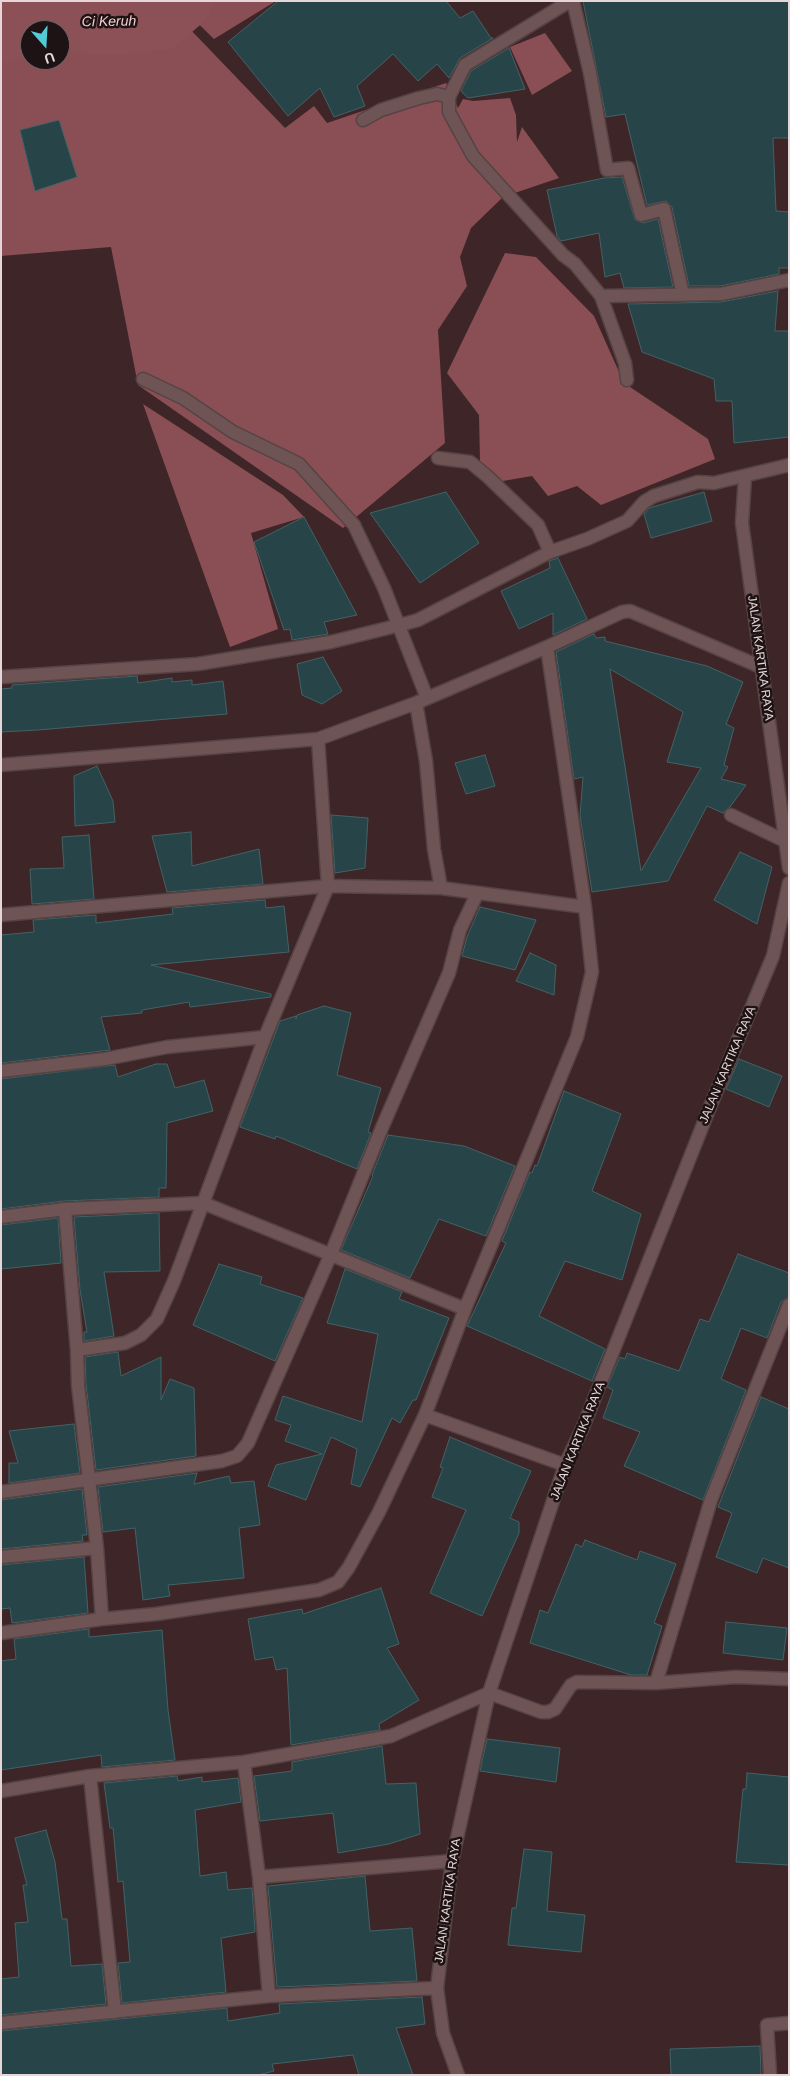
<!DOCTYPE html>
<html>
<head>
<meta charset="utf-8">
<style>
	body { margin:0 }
	#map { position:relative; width:790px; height:2076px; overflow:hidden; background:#3e2628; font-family:Arial,sans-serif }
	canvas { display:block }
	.frame { position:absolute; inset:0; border:2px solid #e6d6d7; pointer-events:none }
	.north { position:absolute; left:20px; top:20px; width:50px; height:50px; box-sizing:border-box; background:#1e1314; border:1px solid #6e6162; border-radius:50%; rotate:161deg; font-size:14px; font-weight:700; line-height:20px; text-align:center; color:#e6d6d7 }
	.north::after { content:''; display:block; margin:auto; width:18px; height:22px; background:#52cbd7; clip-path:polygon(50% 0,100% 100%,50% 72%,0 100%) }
</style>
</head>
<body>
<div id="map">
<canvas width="790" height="2076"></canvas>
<div class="frame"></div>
<div class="north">U</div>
</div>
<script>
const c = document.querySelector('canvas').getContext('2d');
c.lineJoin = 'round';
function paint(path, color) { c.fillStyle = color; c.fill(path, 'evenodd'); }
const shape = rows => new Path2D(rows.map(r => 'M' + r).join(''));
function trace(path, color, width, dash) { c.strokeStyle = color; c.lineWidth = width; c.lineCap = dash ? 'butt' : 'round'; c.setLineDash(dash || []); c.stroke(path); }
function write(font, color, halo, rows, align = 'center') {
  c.font = font + ' Arial,sans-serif'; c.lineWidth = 5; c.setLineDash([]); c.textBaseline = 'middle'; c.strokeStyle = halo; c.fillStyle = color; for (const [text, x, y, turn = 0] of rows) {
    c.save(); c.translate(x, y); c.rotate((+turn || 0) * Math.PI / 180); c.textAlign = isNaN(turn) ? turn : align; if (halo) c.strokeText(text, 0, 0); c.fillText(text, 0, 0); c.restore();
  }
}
paint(shape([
	[1,1,163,1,285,128,314,106,327,123,446,83,458,108,463,99,473,101,510,98,516,115,517,142,522,127,559,178,503,197,471,228,460,257,467,286,438,330,445,443,343,528,138,385,111,247,1,256],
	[30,30,60,30,60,60,30,60],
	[175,1,276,1,214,39],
	[545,33,572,71,532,95,510,47],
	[505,253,536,257,594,316,624,383,708,439,715,459,601,505,577,486,548,496,532,476,497,482,480,461,479,415,447,373],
	[143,404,283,495,304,517,251,533,278,629,230,647]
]), '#894f55');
trace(shape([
	[1,32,43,21,114,25,160,20,182,1]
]), '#8c5157', 60);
const building = shape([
	[278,1,446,1,460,18,473,11,491,38,493,38,460,58,449,78,437,64,418,81,393,54,357,86,365,106,334,117,320,88,288,116,228,42,278,1],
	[583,1,789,1,789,138,773,138,776,211,789,212,789,268,779,268,779,274,720,286,689,286,672,207,666,201,647,205,625,114,606,117,583,1],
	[509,48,525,89,468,98,461,91,471,71,509,48],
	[59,120,77,177,35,191,20,130,59,120],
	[622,177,635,220,643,223,658,219,673,287,624,288,620,273,605,277,599,233,561,241,557,236,547,190,604,178,622,177],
	[778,291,775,331,789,331,789,437,734,443,732,401,716,401,714,379,642,352,628,304,721,302,778,291],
	[446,492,479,543,420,583,370,513,446,492],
	[704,492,712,521,651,538,644,514,649,508,704,492],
	[304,517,357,615,324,622,328,634,292,640,290,629,284,630,254,542,304,517],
	[558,558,587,619,553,635,553,613,519,629,501,591,550,568,549,561,558,558],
	[594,634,596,638,605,637,605,641,707,666,743,682,726,724,734,728,724,765,728,767,721,779,746,785,730,807,723,813,707,806,668,881,592,892,580,816,583,777,574,779,556,652,594,634],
	[610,669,683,712,667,762,701,768,641,871,610,669],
	[323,657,342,691,322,704,302,695,297,664,323,657],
	[137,676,138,683,172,678,172,682,192,680,192,685,223,681,227,714,38,730,1,732,1,689,12,688,12,685,137,676],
	[485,755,495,786,466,794,455,763,485,755],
	[97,766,113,801,115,822,75,826,74,776,97,766],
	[331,815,368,818,365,868,335,873,331,815],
	[191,832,192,866,259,849,263,884,167,892,152,836,191,832],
	[89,835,94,899,32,904,30,869,64,868,62,837,89,835],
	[740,852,772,867,757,924,714,900,740,852],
	[265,900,266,908,284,906,289,952,151,965,271,994,271,997,190,1007,189,1002,142,1010,142,1013,101,1017,110,1050,1,1063,1,935,34,932,33,920,96,915,96,923,173,914,172,908,265,900],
	[480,907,536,920,515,970,462,956,467,937,480,907],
	[530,953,556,965,554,995,516,981,530,953],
	[324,1006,351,1013,337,1075,381,1088,368,1132,371,1133,357,1169,276,1136,275,1139,240,1127,280,1021,296,1016,296,1019,297,1015,324,1006],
	[739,1059,782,1076,769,1107,726,1089,739,1059],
	[156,1064,167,1064,175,1088,204,1080,213,1111,167,1123,166,1188,159,1188,159,1197,64,1201,1,1209,1,1079,115,1065,118,1077,156,1064],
	[564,1091,621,1114,592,1191,641,1214,622,1280,565,1261,539,1316,605,1349,592,1381,467,1326,506,1243,502,1241,530,1172,532,1173,535,1165,537,1166,564,1091],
	[388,1135,464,1146,515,1166,486,1236,439,1219,410,1278,341,1250,373,1176,372,1175,388,1135],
	[159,1213,160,1271,104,1272,114,1336,84,1341,84,1332,87,1332,80,1290,74,1217,159,1213],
	[58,1218,61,1263,1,1269,1,1225,58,1218],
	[738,1254,789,1273,789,1297,781,1302,767,1338,741,1328,721,1379,746,1390,703,1500,624,1466,640,1432,603,1418,613,1390,607,1387,620,1357,625,1359,627,1353,679,1371,700,1319,709,1322,738,1254],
	[219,1264,262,1277,260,1284,303,1298,275,1361,193,1325,219,1264],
	[345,1269,402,1292,399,1299,449,1318,416,1400,413,1400,400,1423,392,1418,360,1487,351,1484,357,1449,331,1437,306,1500,268,1486,276,1465,322,1454,285,1441,291,1425,275,1420,283,1396,362,1422,378,1334,327,1323,345,1269],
	[118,1352,121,1376,161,1357,161,1400,170,1379,194,1388,196,1456,96,1470,86,1384,85,1357,118,1352],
	[761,1397,789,1409,789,1568,763,1558,757,1573,716,1557,732,1513,718,1507,761,1397],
	[74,1424,80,1473,9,1483,9,1463,18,1463,9,1431,74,1424],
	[450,1437,531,1471,510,1518,519,1522,519,1533,482,1616,430,1593,466,1510,432,1497,443,1468,440,1467,450,1437],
	[197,1473,194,1484,229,1476,231,1483,254,1481,260,1525,239,1528,244,1578,168,1585,170,1596,143,1600,135,1528,103,1532,98,1487,197,1473],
	[82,1489,87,1535,82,1535,83,1541,1,1549,1,1500,82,1489],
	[585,1540,637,1560,640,1551,676,1564,654,1623,662,1626,647,1675,631,1675,530,1643,540,1610,548,1613,576,1544,582,1547,585,1540],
	[84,1557,88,1613,12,1623,10,1608,1,1609,1,1565,84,1557],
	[381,1588,399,1644,387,1648,419,1700,379,1724,380,1730,291,1745,287,1668,276,1670,273,1657,255,1660,248,1619,302,1609,303,1614,381,1588],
	[726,1622,787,1628,783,1660,723,1653,726,1622],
	[89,1629,89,1637,162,1630,168,1710,175,1760,102,1767,101,1755,1,1770,1,1661,16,1659,14,1639,89,1629],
	[487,1739,560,1748,556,1782,480,1771,487,1739],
	[382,1746,386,1784,416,1783,420,1834,389,1844,338,1853,333,1813,260,1821,254,1776,292,1771,292,1762,382,1746],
	[747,1773,789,1777,789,1865,736,1862,743,1789,746,1789,747,1773],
	[177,1776,178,1781,202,1777,202,1782,238,1778,241,1802,195,1810,200,1876,226,1872,228,1890,252,1888,255,1932,221,1938,226,1992,122,2003,118,1963,130,1962,123,1881,118,1882,113,1828,110,1828,104,1783,177,1776],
	[46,1830,55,1862,62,1919,67,1919,71,1966,102,1964,106,2004,1,2015,1,1979,19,1977,15,1923,28,1922,23,1885,27,1885,15,1838,46,1830],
	[524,1849,552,1852,547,1911,585,1915,581,1952,508,1945,512,1908,516,1908,524,1849],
	[365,1876,370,1931,412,1928,417,1981,277,1987,268,1886,365,1876],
	[422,1997,425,2024,396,2028,413,2075,359,2075,353,2055,272,2064,274,2071,258,2075,1,2075,1,2031,227,2008,228,2021,280,2013,279,2004,422,1997],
	[760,2046,761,2075,671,2075,670,2049,760,2046]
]);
paint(building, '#274548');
trace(building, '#436265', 1);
const street = shape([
	[570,1,465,65,449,97,449,112,473,156,563,255,575,264,601,296,625,363,627,380],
	[573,1,590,73,607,170,628,168,641,215,664,209,683,295],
	[363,120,381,110,419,98,437,94,449,97],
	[601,296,721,294,789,280],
	[143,379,183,398,233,432,299,464,354,525,384,588,427,698],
	[438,458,470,462,487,476,538,525,550,552],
	[745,477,742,523,789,868],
	[1,677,198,664,331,642,400,625,418,620,550,552,587,539,627,521,644,502,654,496,698,482,714,483,789,465],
	[416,703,426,761,434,849,441,888],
	[1,765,318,739,416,703,547,647,622,612,630,611,761,667],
	[731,815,785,841,789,840],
	[1,915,328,886,441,888,585,907],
	[1,1071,105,1059,167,1047,265,1037],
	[65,1209,77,1350,78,1385,97,1548,102,1619],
	[1,1217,65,1209,203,1203,465,1309],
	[77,1350,125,1343,141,1335,157,1319,174,1281,265,1037,328,886,318,739],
	[425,1415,465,1309,577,1037,592,972,585,907,547,647],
	[1,1492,222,1461,237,1456,248,1443,331,1254,381,1130,449,973,460,930,477,894],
	[1,1557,97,1548],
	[1,1633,102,1619,156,1614,319,1590,338,1582,349,1567,379,1512,425,1415,565,1465],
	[656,1683,711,1500,789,1305],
	[244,1762,259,1877,269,1996],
	[90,1776,115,2012],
	[1,1791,90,1776,244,1762,391,1736,489,1693,541,1712,548,1712,555,1709,571,1685,577,1682,656,1683,736,1677,789,1679],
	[259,1877,452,1861],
	[1,2023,269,1996,437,1988],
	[458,2075,443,2033,437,1988,452,1861,489,1693,565,1465,583,1427,710,1107,773,956,789,883],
	[770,2075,767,2025,789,2023]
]);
trace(street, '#564344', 15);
trace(street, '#6f5456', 12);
write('12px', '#e6d6d7', '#1e1314', [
	["JALAN KARTIKA RAYA",760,658,82],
	["JALAN KARTIKA RAYA",728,1065,-67],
	["JALAN KARTIKA RAYA",578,1441,-68],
	["JALAN KARTIKA RAYA",448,1901,-82]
]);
write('italic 14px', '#f4ced0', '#1e1314', [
	["Ci Keruh",109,22,-1]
]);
</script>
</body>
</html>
